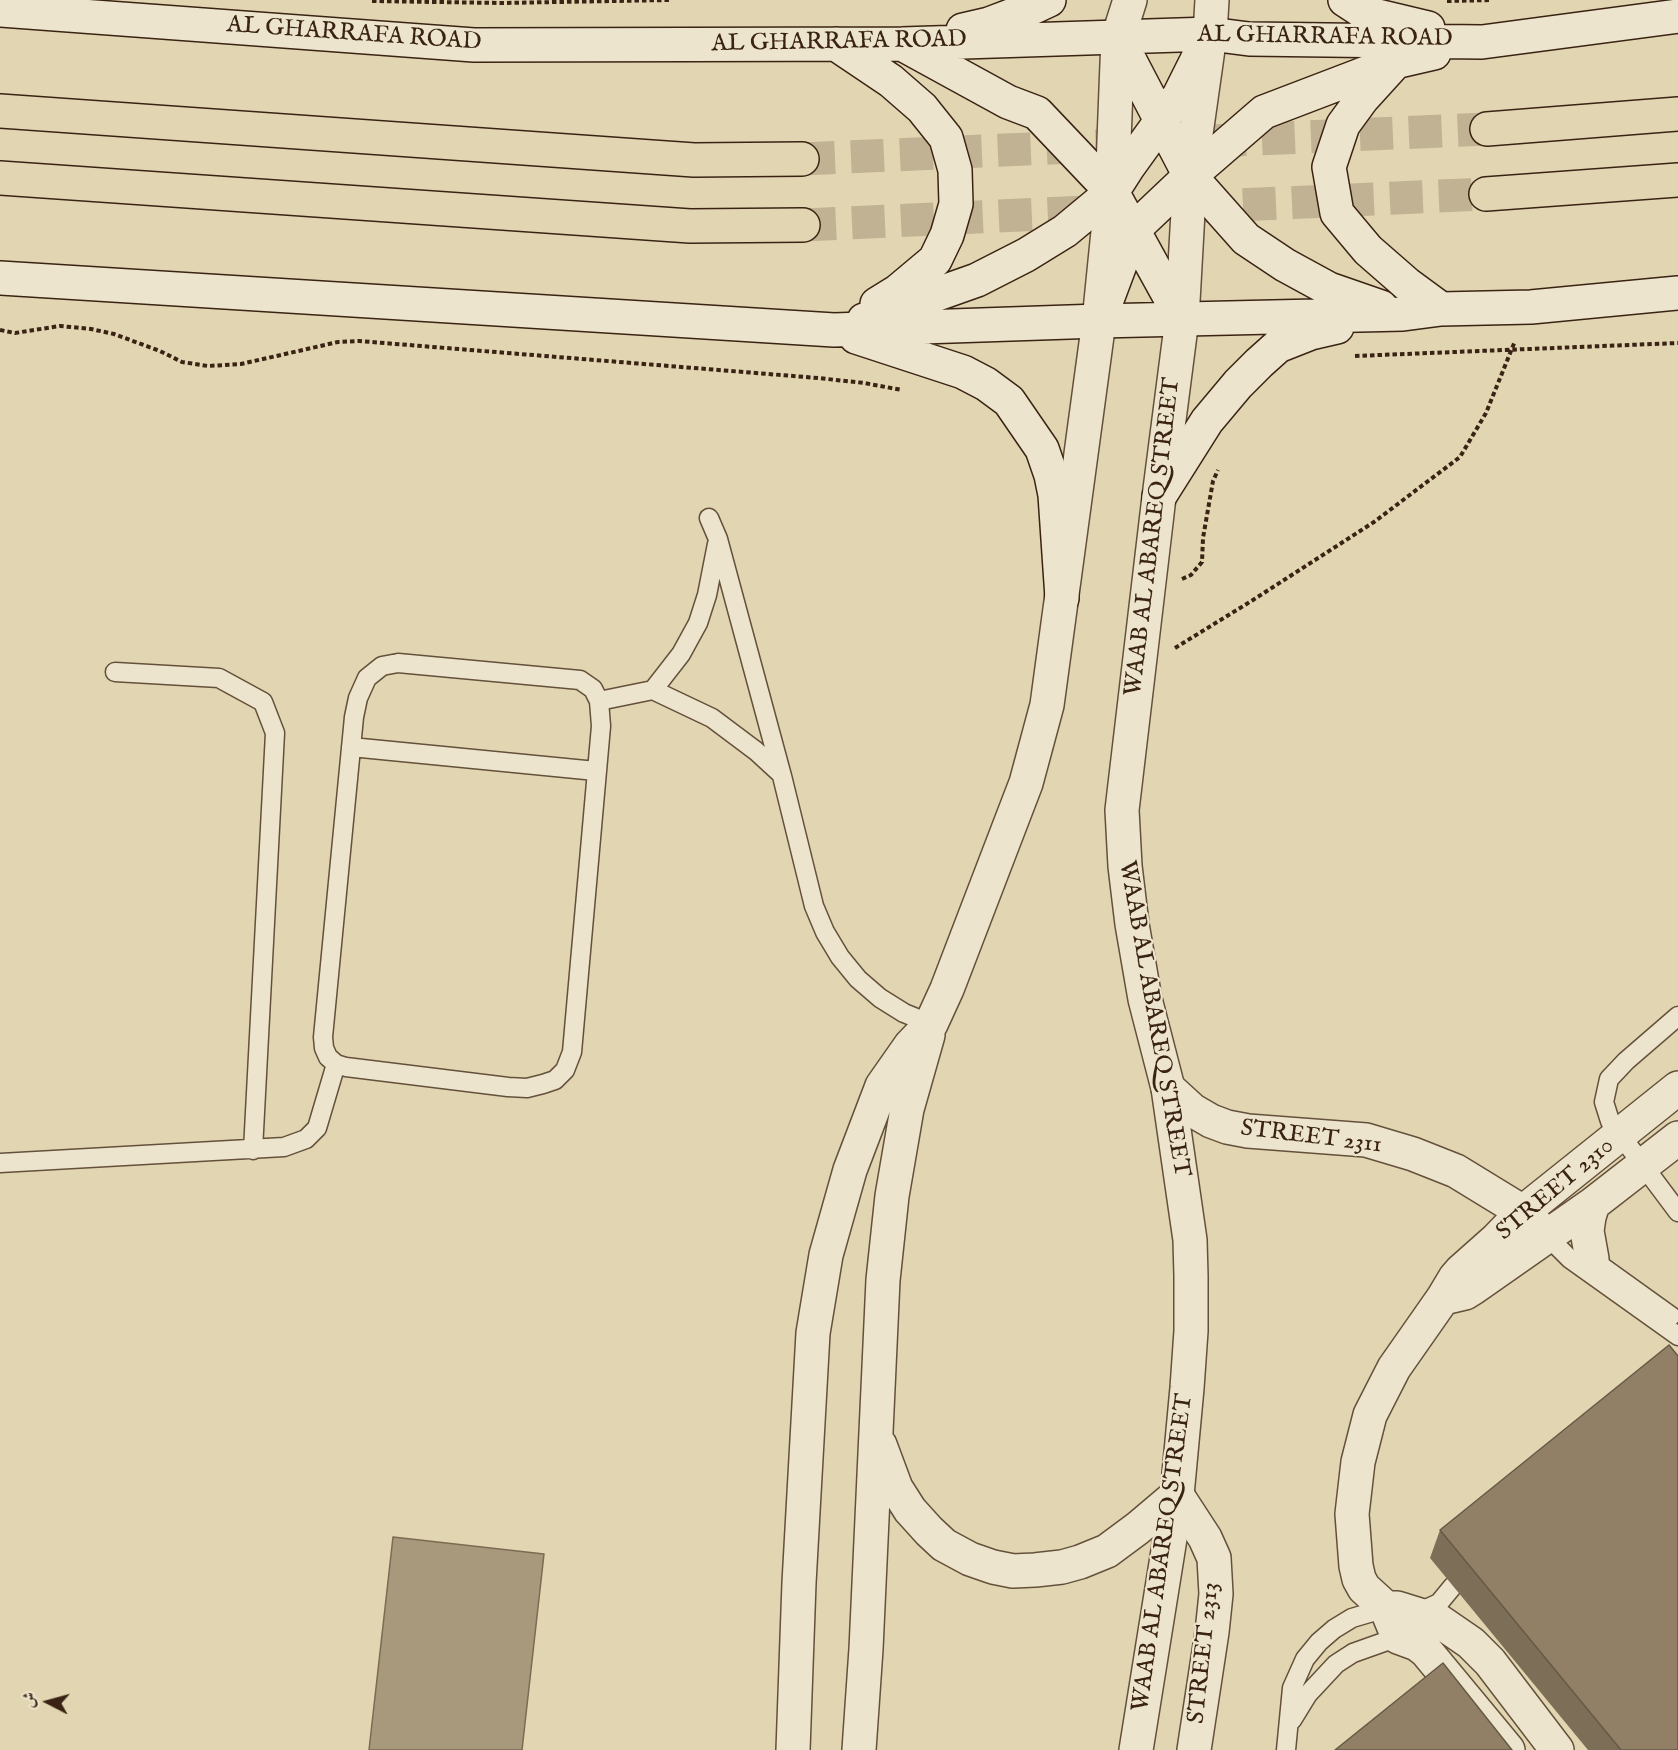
<!DOCTYPE html>
<html>
<head>
<meta charset="utf-8">
<style>
	body { margin:0 }
	#map { position:relative; width:1678px; height:1750px; overflow:hidden; background:#e1d6b1; font-family:"IM FELL English",Amiri,serif }
	canvas { display:block }
	.north { position:absolute; left:18px; top:1672px; width:60px; height:60px; -webkit-text-stroke:4px #ece4cc; paint-order:stroke; rotate:276deg; font-size:16px; font-weight:700; line-height:24px; text-align:center; color:#3a2314 }
	.north::after { content:''; display:block; margin:auto; width:21px; height:27px; background:#3a2314; clip-path:polygon(50% 0,100% 100%,50% 72%,0 100%) }
</style>
</head>
<body>
<div id="map">
<canvas width="1678" height="1750"></canvas>
<div class="north">ش</div>
</div>
<script>
const c = document.querySelector('canvas').getContext('2d');
c.lineJoin = 'round';
function paint(path, color) { c.fillStyle = color; c.fill(path, 'evenodd'); }
const shape = rows => new Path2D(rows.map(r => 'M' + r).join(''));
function trace(path, color, width, dash) { c.strokeStyle = color; c.lineWidth = width; c.lineCap = dash ? 'butt' : 'round'; c.setLineDash(dash || []); c.stroke(path); }
function write(font, color, halo, rows, align = 'center') {
  c.font = font + ' "IM FELL English",serif'; c.lineWidth = 4.5; c.setLineDash([]); c.textBaseline = 'middle'; c.strokeStyle = halo; c.fillStyle = color; for (const [text, x, y, turn = 0] of rows) {
    c.save(); c.translate(x, y); c.rotate((+turn || 0) * Math.PI / 180); c.textAlign = isNaN(turn) ? turn : align; if (halo) c.strokeText(text, 0, 0); c.fillText(text, 0, 0); c.restore();
  }
}
const water = shape([
	[393,1537,544,1554,522,1750,369,1750,393,1537]
]);
paint(water, '#a8997c');
trace(water, '#7c6a52', 1.5);
trace(shape([
	[1213,141,1487,129],
	[802,159,1141,144],
	[1194,207,1486,194],
	[803,225,1107,211]
]), '#c0b292', 33, [33, 16]);
const service = shape([
	[709,518,718,539,782,776,814,906,825,932,840,957,858,979,880,998,904,1013,931,1024],
	[398,663,580,680,593,689,599,701,601,726,572,1052,565,1070,555,1080,543,1084,527,1088,508,1087,346,1067,336,1064,328,1057,324,1048,323,1037,354,717,358,698,367,678,382,666,398,663],
	[115,672,219,678,263,702,275,733,253,1150],
	[653,690,712,718,756,751,781,774],
	[599,701,653,690,681,654,698,623,707,595,717,544],
	[351,747,596,771],
	[1678,1016,1626,1061,1609,1079,1604,1102,1610,1121,1678,1212],
	[0,1163,284,1147,306,1139,317,1128,336,1064],
	[1547,1236,1570,1259,1678,1336],
	[1586,1255,1671,1316],
	[1417,1613,1439,1603,1453,1586],
	[1292,1720,1308,1694,1336,1664,1353,1653,1398,1637],
	[1286,1750,1292,1688,1305,1659,1319,1642,1334,1629,1352,1618,1386,1608]
]);
const minor = shape([
	[1210,34,1212,0],
	[1118,38,1130,0],
	[1168,1088,1192,1110,1211,1121,1227,1127,1248,1131,1366,1140,1413,1154,1456,1171,1523,1212,1547,1236],
	[1592,1259,1587,1231,1589,1217,1593,1204],
	[1448,1297,1465,1293,1473,1288,1593,1204,1678,1138],
	[1177,1495,1205,1538,1214,1558,1216,1594,1212,1632,1194,1750],
	[1386,1608,1397,1608,1439,1621,1471,1643,1490,1662,1557,1750],
	[1508,1750,1426,1651,1417,1644,1398,1637,1386,1608,1364,1588,1359,1579,1356,1566,1352,1514,1358,1462,1370,1415,1394,1368,1443,1298,1455,1278,1461,1271,1497,1239,1523,1212,1678,1088]
]);
const tertiary = shape([
	[880,1445,896,1488,910,1510,929,1531,944,1545,970,1559,993,1567,1013,1571,1035,1570,1062,1567,1080,1562,1107,1551,1138,1528,1177,1495],
	[793,1750,799,1583,813,1333,826,1255,850,1170,882,1086,910,1046,931,1024,947,989,1026,783,1047,705,1099,321,1112,192,1118,38],
	[859,1750,866,1649,883,1280,892,1196,907,1109,928,1035],
	[1136,1750,1177,1495,1187,1388,1191,1331,1191,1276,1190,1240,1168,1088,1145,999,1132,924,1125,866,1122,810,1159,497,1182,319,1190,176,1209,42]
]);
const secondary = shape([
	[1345,0,1365,13,1428,28],
	[0,10,474,45,902,44,1210,34,1249,39,1482,42,1678,16],
	[963,30,989,24,1034,7,1049,0],
	[1118,38,1190,176,1246,239,1285,265,1329,289,1381,307],
	[836,44,891,81,922,108,946,138,955,170,956,204,947,235,935,260,898,291,877,304],
	[904,45,1008,102,1037,113,1112,192,1182,319],
	[1392,66,1362,99,1343,125,1329,167,1337,213,1368,250,1407,284,1441,309],
	[0,278,834,330,1099,321,1403,314,1441,309,1531,307,1678,293],
	[864,320,977,280,1026,255,1065,231,1112,192,1128,167,1179,96,1210,34],
	[1099,321,1133,230,1190,176,1264,112,1395,62,1434,53],
	[856,337,963,372,986,384,1009,401,1042,449,1051,475,1055,495,1062,598],
	[1159,497,1207,421,1238,384,1259,363,1278,346,1311,333,1337,327]
]);
const trunk = shape([
	[0,111,694,160,802,159],
	[1487,129,1678,114],
	[0,178,690,226,803,225],
	[1486,194,1678,180]
]);
trace(service, '#64503b', 21);
trace(minor, '#64503b', 36);
trace(tertiary, '#64503b', 36);
trace(secondary, '#3a2314', 36);
trace(trunk, '#3a2314', 36);
trace(shape([
	[372,1,501,3,669,0],
	[1447,1,1491,0],
	[0,330,15,333,60,326,91,329,114,334,160,351,182,362,208,366,241,364,338,342,359,341,818,378,864,383,902,390],
	[1355,356,1678,343],
	[1182,579,1191,575,1202,562,1203,538,1213,481,1218,470],
	[1175,648,1253,600,1374,522,1460,457,1486,413,1515,341]
]), '#3a2314', 4, [4.5, 3]);
trace(service, '#ece4cc', 18);
trace(minor, '#ece4cc', 33);
trace(tertiary, '#ece4cc', 33);
trace(secondary, '#ece4cc', 33);
trace(trunk, '#e1d6b1', 33);
paint(shape([
	[1440,1530,1678,1750,1588,1750,1430,1558]
]), '#7d6e58');
const building = shape([
	[1669,1345,1678,1356,1678,1750,1621,1750,1440,1530,1669,1345],
	[1443,1663,1512,1750,1335,1750,1443,1663]
]);
paint(building, '#918066');
trace(building, '#665a47', 1.5);
write('24px', '#3a2314', '#ece4cc', [
	["AL GHARRAFA ROAD",354,35,4],
	["AL GHARRAFA ROAD",1325,38,1],
	["AL GHARRAFA ROAD",839,43,-1],
	["WAAB AL ABAREQ STREET",1154,537,-83],
	["WAAB AL ABAREQ STREET",1153,1019,80],
	["STREET 2311",1311,1138,7],
	["STREET 2310",1556,1190,-40],
	["WAAB AL ABAREQ STREET",1164,1553,-82],
	["STREET 2313",1205,1653,-84]
]);
</script>
</body>
</html>
